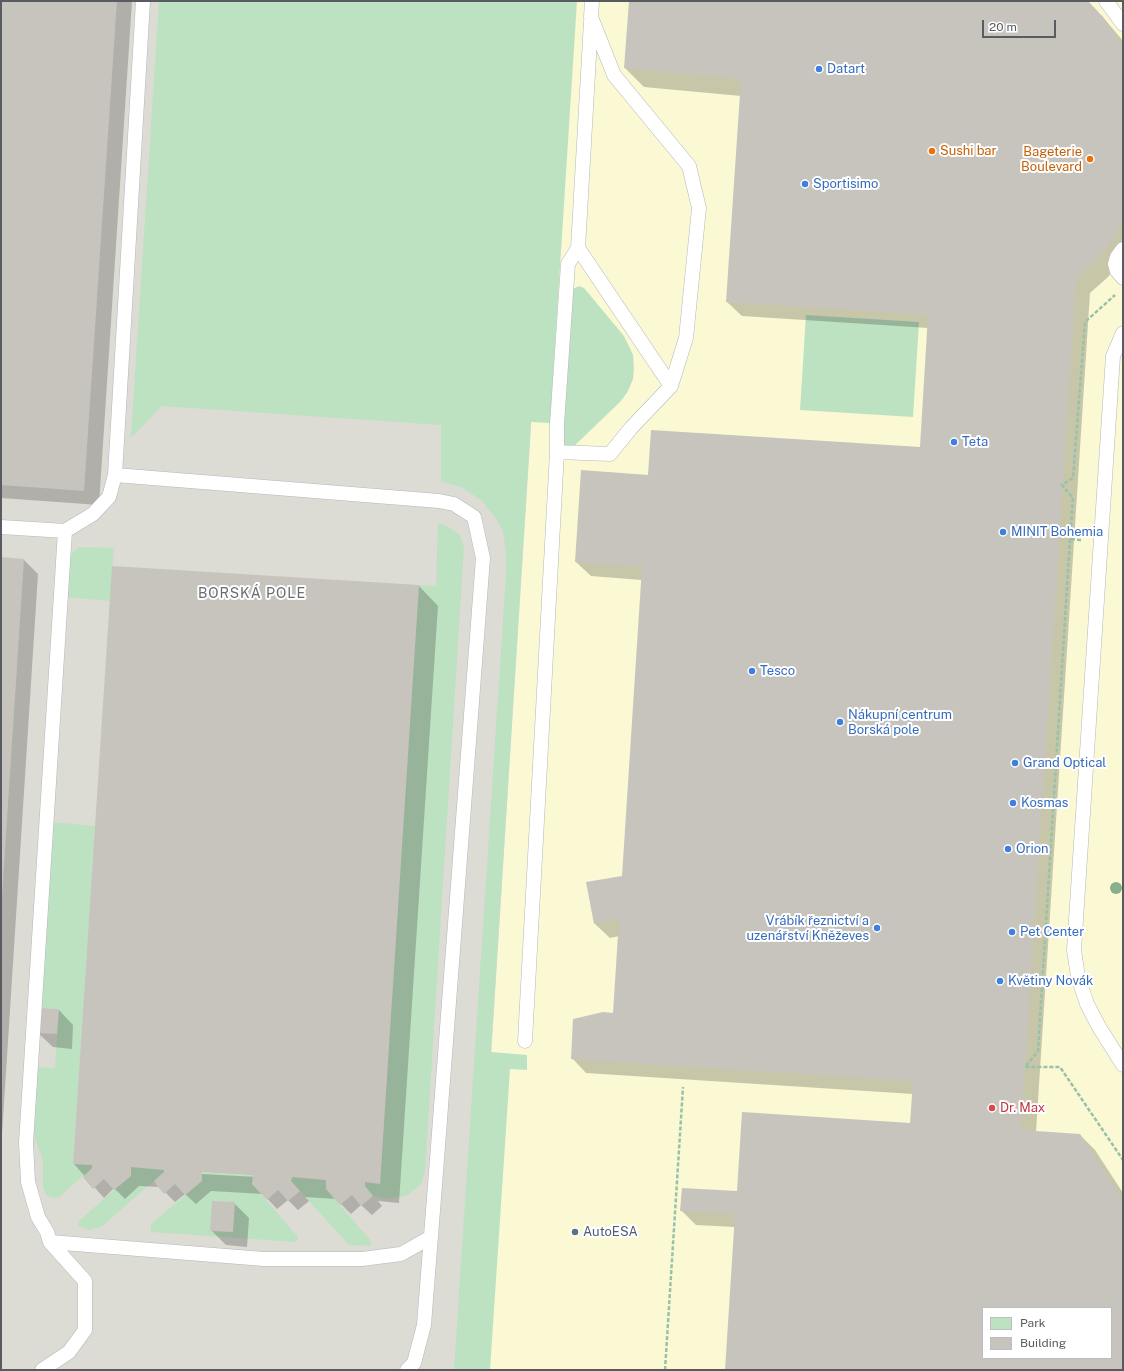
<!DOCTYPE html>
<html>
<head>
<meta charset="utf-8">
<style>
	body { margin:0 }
	#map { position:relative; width:1124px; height:1371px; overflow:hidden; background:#ebeae0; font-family:"Public Sans",sans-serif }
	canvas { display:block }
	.frame { position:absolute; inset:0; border:2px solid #585b60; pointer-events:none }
	.legend { position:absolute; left:982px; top:1307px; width:130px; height:52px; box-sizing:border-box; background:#fff; border:1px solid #bcbdbf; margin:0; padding:5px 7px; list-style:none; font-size:12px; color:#585b60 }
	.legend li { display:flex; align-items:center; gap:8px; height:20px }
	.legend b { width:20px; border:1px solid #bcbdbf }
	.scale { position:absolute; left:982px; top:20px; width:74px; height:18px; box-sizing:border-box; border:2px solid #585b60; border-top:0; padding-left:5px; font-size:12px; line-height:14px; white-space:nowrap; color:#585b60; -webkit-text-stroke:3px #fff; paint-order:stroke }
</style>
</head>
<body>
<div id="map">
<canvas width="1124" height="1371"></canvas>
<div class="frame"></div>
<ul class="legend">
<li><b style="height:11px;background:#bde2c2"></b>Park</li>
<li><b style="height:11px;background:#c6c4bd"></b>Building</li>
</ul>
<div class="scale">20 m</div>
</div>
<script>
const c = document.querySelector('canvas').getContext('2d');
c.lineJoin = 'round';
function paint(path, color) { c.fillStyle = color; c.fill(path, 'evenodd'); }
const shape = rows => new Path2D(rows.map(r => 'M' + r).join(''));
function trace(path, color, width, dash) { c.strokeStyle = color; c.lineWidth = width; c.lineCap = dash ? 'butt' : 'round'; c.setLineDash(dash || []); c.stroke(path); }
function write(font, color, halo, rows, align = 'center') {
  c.font = font + ' "Public Sans",sans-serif'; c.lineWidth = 4; c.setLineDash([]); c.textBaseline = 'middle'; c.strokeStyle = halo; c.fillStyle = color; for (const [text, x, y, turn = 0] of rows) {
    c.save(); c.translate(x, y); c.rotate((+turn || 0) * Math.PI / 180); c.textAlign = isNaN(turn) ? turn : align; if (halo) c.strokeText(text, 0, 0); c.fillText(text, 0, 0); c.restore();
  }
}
paint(shape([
	[558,1,1123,1,1123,1370,471,1370],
	[983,1308,1111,1308,1111,1358,983,1358]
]), '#fbf8d4');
paint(shape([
	[1,1,558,1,471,1370,1,1370]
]), '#dcdbd4');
paint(shape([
	[159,1,577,1,550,423,531,422,491,1052,527,1055,527,1070,510,1069,490,1370,454,1370,506,574,506,553,503,531,494,516,482,501,463,488,441,481,441,425,162,406,133,436,131,436],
	[579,286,584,288,624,336,633,355,634,368,633,379,628,391,621,401,573,447,563,445,562,439,573,289],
	[806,315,919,322,913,417,800,410],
	[438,523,447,526,460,535,464,547,425,1172,421,1184,408,1195,388,1199,373,1196,365,1186,365,1182,380,1184,419,585,436,586],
	[79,547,114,548,110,601,66,597,70,555],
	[50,822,95,826,73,1164,92,1165,92,1168,59,1197,53,1198,47,1196,43,1189,43,1160,33,1133,34,1067,55,1068,59,1009,39,1008],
	[131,1167,164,1170,164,1172,101,1227,88,1230,81,1227,78,1225,79,1221,130,1176],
	[202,1172,253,1175,252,1184,298,1237,298,1240,295,1242,151,1232,151,1224,202,1181],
	[292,1177,326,1180,326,1189,371,1241,371,1246,349,1245,291,1181]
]), '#bde2c2');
paint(shape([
	[1,1,132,1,99,505,1,498],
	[630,1,1102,16,1123,41,1123,259,1108,277,1090,293,1036,1132,1080,1135,1095,1150,1123,1193,1123,1370,726,1370,735,1227,696,1225,681,1210,738,1193,911,1124,913,1094,586,1073,572,1058,614,1014,619,936,610,938,595,924,623,877,642,580,591,576,576,562,649,476,921,448,928,328,742,316,727,302,741,96,644,87,625,68],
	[983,1308,1111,1308,1111,1358,983,1358],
	[1,558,24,560,38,574,1,1150],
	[419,586,438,606,399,1203,378,1201,382,1206,372,1215,361,1205,351,1214,336,1199,305,1197,309,1201,298,1210,288,1200,277,1209,263,1194,211,1191,196,1204,185,1194,175,1202,160,1187,139,1186,125,1199,114,1188,104,1198,74,1164],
	[200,1171,258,1175,258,1177,202,1174],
	[59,1010,73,1025,72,1049,53,1047,38,1033],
	[234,1203,249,1218,247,1247,226,1245,211,1230]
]), '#0003');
paint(shape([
	[1,1,117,1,84,491,1,485],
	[629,1,1088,1,1103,17,1123,47,1123,222,1108,246,1093,263,1076,278,1021,1130,1080,1134,1123,1200,1123,1370,725,1370,735,1214,680,1211,682,1188,737,1191,742,1112,910,1123,913,1081,571,1059,573,1019,603,1012,613,1013,619,919,594,924,586,882,622,876,642,567,575,562,581,470,648,475,651,430,920,447,928,315,726,302,741,79,624,68],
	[983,1308,1111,1308,1111,1358,983,1358],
	[1,557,24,559,2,896,1,896],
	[112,566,419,585,380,1184,365,1182,365,1186,373,1196,361,1206,352,1195,340,1205,326,1189,326,1180,292,1177,291,1181,300,1191,288,1201,278,1190,267,1200,252,1184,253,1175,202,1172,202,1181,185,1195,175,1184,164,1194,158,1187,154,1181,164,1172,164,1170,131,1167,131,1176,114,1190,104,1179,93,1189,83,1177,92,1168,92,1165,73,1164],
	[39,1008,59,1009,57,1034,37,1033],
	[212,1201,235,1202,233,1232,210,1231]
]), '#c6c4bd');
const lane = shape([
	[1106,1,1123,24],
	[591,21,578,248,671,386],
	[1123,249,1117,257,1115,264,1117,271,1123,278],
	[1123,333,1113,356,1074,950,1078,977,1087,1004,1099,1027,1123,1065],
	[557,452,557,424,568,264,578,248],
	[115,475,439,501,454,504,474,517,483,558,435,1185,424,1325,414,1363,407,1370],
	[1,527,65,531],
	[525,1041,557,452,610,454,631,428,671,386,686,338,699,208,689,166,614,75,591,17,592,1],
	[50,1242,264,1259,362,1259,401,1254,431,1237],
	[42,1370,69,1352,85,1330,85,1281,50,1242,47,1232,38,1217,28,1182,26,1143,65,531,93,514,109,497,115,475,143,1]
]);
trace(lane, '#b5b7bc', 15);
trace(shape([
	[1070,539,1038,1051,1025,1067,1060,1067,1123,1160],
	[1081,540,1070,539,1073,498,1062,485,1073,478,1085,322,1115,295],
	[665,1370,683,1087]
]), '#97c2a9', 2.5, [4, 2]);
trace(lane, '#fff', 14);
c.fillStyle = '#89af8c';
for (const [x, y] of [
	[1116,888]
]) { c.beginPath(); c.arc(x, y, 6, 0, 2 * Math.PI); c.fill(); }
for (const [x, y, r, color] of [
	[819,69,4,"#3f7fe0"],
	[932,151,4,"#e8710a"],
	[1090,159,4,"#e8710a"],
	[805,184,4,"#3f7fe0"],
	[954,442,4,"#3f7fe0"],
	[1003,532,4,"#3f7fe0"],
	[752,671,4,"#3f7fe0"],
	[840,722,4,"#3f7fe0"],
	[1015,763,4,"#3f7fe0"],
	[1013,803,4,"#3f7fe0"],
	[1008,849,4,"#3f7fe0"],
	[877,928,4,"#3f7fe0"],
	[1012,932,4,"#3f7fe0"],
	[1000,981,4,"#3f7fe0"],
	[992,1108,4,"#e0444e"],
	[575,1232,4,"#5c6f8a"]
]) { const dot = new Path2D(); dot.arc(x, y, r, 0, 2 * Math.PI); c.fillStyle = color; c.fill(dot); trace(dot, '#fff', 1.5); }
write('13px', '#366cbe', '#fff', [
	["Datart",827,69],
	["Sportisimo",813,184],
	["Teta",962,442],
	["MINIT Bohemia",1011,532],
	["Tesco",760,671],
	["Nákupní centrum",848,715],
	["Borská pole",848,730],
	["Grand Optical",1023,763],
	["Kosmas",1021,803],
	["Orion",1016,849],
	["Vrábík řeznictví a",869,921,"right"],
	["uzenářství Kněževes",869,936,"right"],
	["Pet Center",1020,932],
	["Květiny Novák",1008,981]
], 'left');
write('13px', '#c56008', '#fff', [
	["Sushi bar",940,151],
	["Bageterie",1082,152,"right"],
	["Boulevard",1082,167,"right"]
], 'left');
write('13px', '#be3a42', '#fff', [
	["Dr. Max",1000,1108]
], 'left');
write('13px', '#4e5e75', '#fff', [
	["AutoESA",583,1232]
], 'left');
c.letterSpacing = '1px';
write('14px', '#696c72', '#fff', [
	["BORSKÁ POLE",252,594]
]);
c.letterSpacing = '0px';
</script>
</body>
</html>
